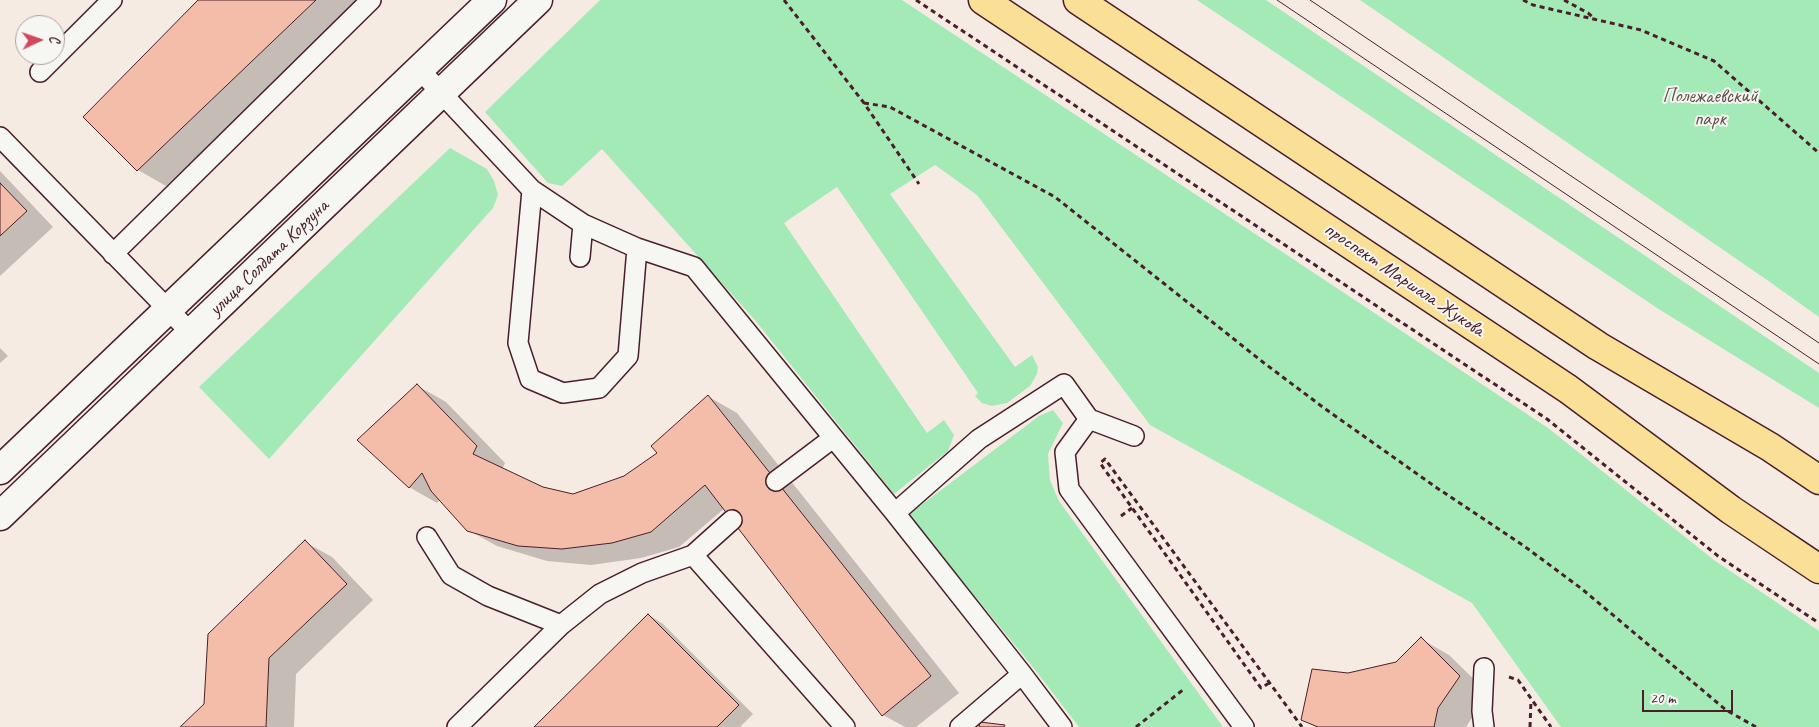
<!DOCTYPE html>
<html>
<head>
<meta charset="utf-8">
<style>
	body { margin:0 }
	#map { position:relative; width:1819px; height:727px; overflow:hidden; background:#f6ebe3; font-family:Caveat,sans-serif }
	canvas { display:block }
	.north { position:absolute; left:15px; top:15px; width:50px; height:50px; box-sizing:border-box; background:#f6f6f2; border:1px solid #b1a0a2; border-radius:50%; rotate:87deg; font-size:14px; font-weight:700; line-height:20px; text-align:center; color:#4a1f2b }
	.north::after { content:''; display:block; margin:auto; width:18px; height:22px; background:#d1495b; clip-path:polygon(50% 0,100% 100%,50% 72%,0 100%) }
	.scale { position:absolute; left:1642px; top:690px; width:91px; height:22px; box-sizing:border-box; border:2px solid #4a1f2b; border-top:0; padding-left:6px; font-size:15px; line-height:18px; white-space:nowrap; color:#4a1f2b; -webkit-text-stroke:4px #f6f6f2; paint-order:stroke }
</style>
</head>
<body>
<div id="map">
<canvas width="1819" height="727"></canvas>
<div class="north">С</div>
<div class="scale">20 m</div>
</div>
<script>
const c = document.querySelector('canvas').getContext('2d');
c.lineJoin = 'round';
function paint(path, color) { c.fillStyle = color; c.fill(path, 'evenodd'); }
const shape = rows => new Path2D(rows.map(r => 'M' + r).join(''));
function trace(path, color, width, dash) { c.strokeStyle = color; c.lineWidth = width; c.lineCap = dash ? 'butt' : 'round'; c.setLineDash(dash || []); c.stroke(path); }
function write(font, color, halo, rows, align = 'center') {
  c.font = font + ' Caveat,sans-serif'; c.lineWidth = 4; c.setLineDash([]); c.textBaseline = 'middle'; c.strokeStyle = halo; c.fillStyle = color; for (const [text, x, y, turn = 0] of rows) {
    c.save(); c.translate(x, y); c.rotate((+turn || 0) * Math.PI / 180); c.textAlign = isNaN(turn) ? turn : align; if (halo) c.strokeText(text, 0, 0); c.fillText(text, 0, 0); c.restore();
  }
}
paint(shape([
	[600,0,902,0,1548,428,1714,560,1819,631,1819,727,1561,727,1472,603,1150,425,977,195,935,165,890,194,1015,367,1032,355,1038,367,1037,374,1030,386,1007,403,992,406,982,403,975,396,978,393,837,187,784,223,927,433,944,420,954,435,948,451,894,494,754,319,602,149,562,186,548,183,485,112],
	[1197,0,1266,0,1819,373,1819,408,1657,308],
	[1360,0,1819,0,1819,317,1767,280],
	[450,148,487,169,494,181,498,195,493,208,269,459,199,387],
	[1053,410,1063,423,1048,454,1050,480,1059,501,1223,727,1079,727,1032,666,908,515,1039,416]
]), '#a4eab7');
paint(shape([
	[200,0,357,0,356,6,166,186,138,170],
	[0,171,53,227,0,276],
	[0,348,8,356,0,363],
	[418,386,446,402,505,463,502,469,542,488,573,495,625,477,659,453,709,397,737,413,959,693,916,727,905,727,883,715,725,508,679,547,641,558,591,565,547,561,497,546,468,530,440,500,437,503,409,487],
	[305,542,332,557,373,600,296,674,294,727,182,727,206,704],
	[649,615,663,624,753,714,740,727,536,727],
	[1421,639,1449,655,1488,693,1466,727,1316,727,1302,719,1348,675,1397,663]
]), '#0003');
const building = shape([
	[198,0,316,0,137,171,83,117,198,0],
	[0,183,27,211,0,236,0,183],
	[417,384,477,446,473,454,543,487,573,494,624,476,657,453,651,446,708,395,931,676,882,716,705,485,651,532,612,543,562,549,518,546,467,531,431,491,422,473,409,488,357,440,417,384],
	[305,540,347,584,269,658,266,727,180,727,204,704,208,634,305,540],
	[648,614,739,705,717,727,534,727,648,614],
	[1421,637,1460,676,1438,708,1434,727,1318,727,1301,720,1312,669,1348,673,1396,662,1421,637],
	[980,722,1005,725,1004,727,979,727,980,722]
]);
paint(building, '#f4bda9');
trace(building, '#4a1f2b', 1);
const service = shape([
	[419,69,532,190,583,224,637,248,694,267,895,513,1022,674,1062,727],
	[40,72,112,0],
	[0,137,191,333],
	[532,190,518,343,530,379,563,393,599,388,628,356,637,248],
	[113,254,371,0],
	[580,257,583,224],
	[1089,419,1134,436],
	[776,481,833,438],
	[895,513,979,439,1064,384,1089,419,1065,452,1069,489,1244,727],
	[427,537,451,575,488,596,561,625],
	[693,555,732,520],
	[457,727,561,625,600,594,642,573,693,555,845,727],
	[960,727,1022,674],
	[1484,727,1482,711,1484,668]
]);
const tertiary = shape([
	[0,470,492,0],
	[0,516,538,0]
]);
const primary = shape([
	[983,0,1568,389,1731,510,1819,569],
	[1078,0,1598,346,1770,447,1819,480]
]);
trace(service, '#4a1f2b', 22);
trace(tertiary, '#4a1f2b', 31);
trace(primary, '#4a1f2b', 31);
trace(shape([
	[784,0,864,103,919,184],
	[916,0,1547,419,1718,556,1819,623],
	[1523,0,1533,5,1641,30,1714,61,1819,153],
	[1564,0,1588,13,1595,19],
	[864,103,890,107,1055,197,1264,363,1324,408,1437,488,1524,546,1582,589,1726,710,1756,727],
	[1121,516,1132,508],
	[1509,677,1518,680,1551,727],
	[1269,683,1261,688,1100,463,1105,459,1302,727],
	[1136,727,1184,689],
	[1530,727,1531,700]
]), '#4a1f2b', 3, [5, 4]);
trace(service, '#f6f6f2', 19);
trace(tertiary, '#f6f6f2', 28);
trace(primary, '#fadf96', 28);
trace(shape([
	[1277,0,1819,364],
	[1310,0,1819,343]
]), '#4a1f2b', 1);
write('20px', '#60524e', '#f6f6f2', [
	["Полежаевский",1710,97],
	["парк",1710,120]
]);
write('20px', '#4a1f2b', '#f6f6f2', [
	["улица Солдата Корзуна",269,258,-44],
	["проспект Маршала Жукова",1404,280,34]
]);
</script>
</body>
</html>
